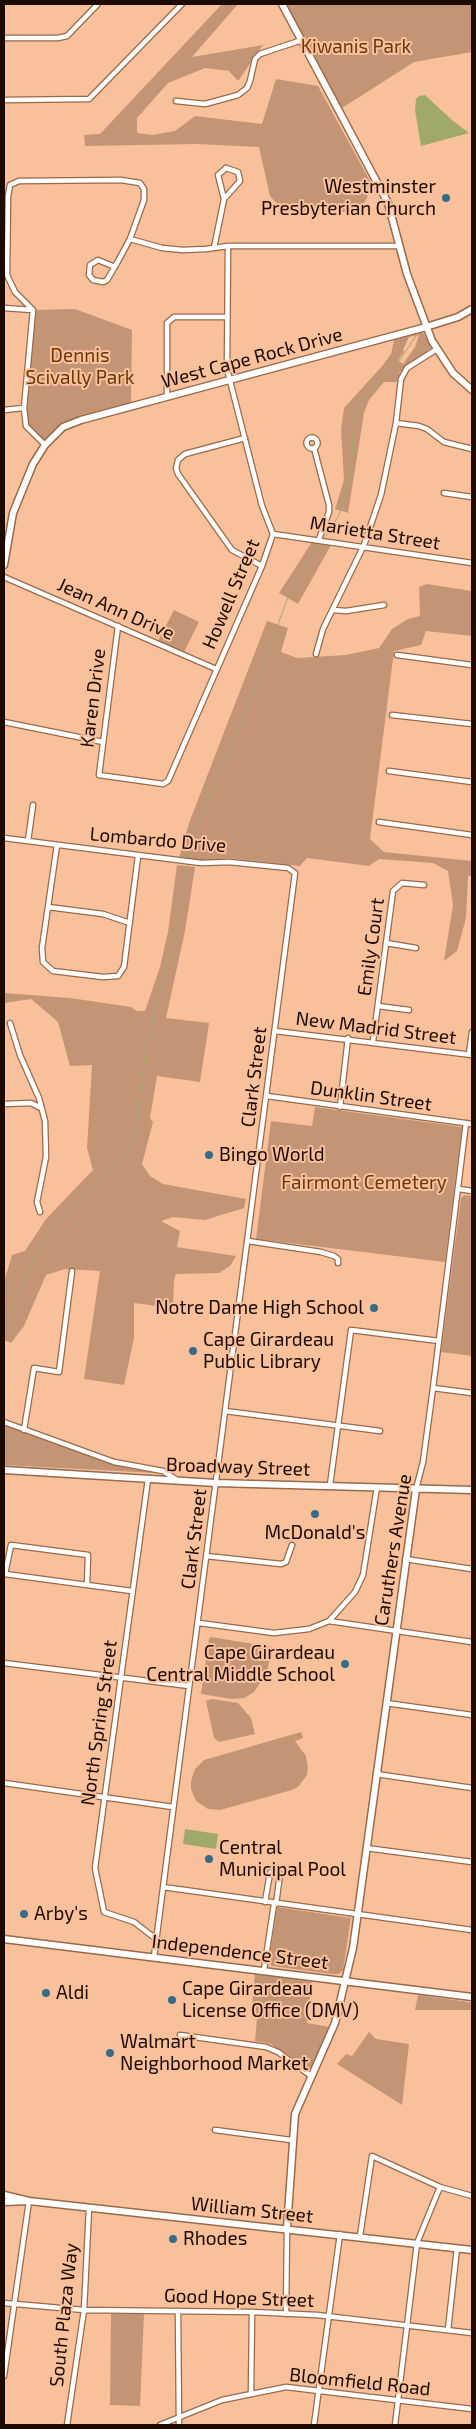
<!DOCTYPE html>
<html>
<head>
<meta charset="utf-8">
<style>
	body { margin:0 }
	#map { position:relative; width:476px; height:2429px; overflow:hidden; background:#f8c19c; font-family:"Exo 2",sans-serif }
	canvas { display:block }
	.frame { position:absolute; inset:0; border:5px solid #1d0a01; pointer-events:none }
</style>
</head>
<body>
<div id="map">
<canvas width="476" height="2429"></canvas>
<div class="frame"></div>
</div>
<script>
const c = document.querySelector('canvas').getContext('2d');
c.lineJoin = 'round';
function paint(path, color) { c.fillStyle = color; c.fill(path, 'evenodd'); }
const shape = rows => new Path2D(rows.map(r => 'M' + r).join(''));
function trace(path, color, width, dash) { c.strokeStyle = color; c.lineWidth = width; c.lineCap = dash ? 'butt' : 'round'; c.setLineDash(dash || []); c.stroke(path); }
function write(font, color, halo, rows, align = 'center') {
  c.font = font + ' "Exo 2",sans-serif'; c.lineWidth = 4; c.setLineDash([]); c.textBaseline = 'middle'; c.strokeStyle = halo; c.fillStyle = color; for (const [text, x, y, turn = 0] of rows) {
    c.save(); c.translate(x, y); c.rotate((+turn || 0) * Math.PI / 180); c.textAlign = isNaN(turn) ? turn : align; if (halo) c.strokeText(text, 0, 0); c.fillText(text, 0, 0); c.restore();
  }
}
paint(shape([
	[222,4,238,4,192,57,263,45,238,81,229,71,205,68,168,83,137,118,137,133,152,135,175,131,195,116,262,124,276,79,318,86,370,181,367,198,359,212,304,211,280,207,270,196,259,147,197,144,85,146,84,135,100,134],
	[282,4,472,4,472,52,414,62,339,110],
	[75,309,132,330,131,406,63,427,45,445,26,426,24,408,33,310],
	[423,332,431,348,400,372,397,382,384,382,369,400,364,413,348,513,335,509,344,480,341,429,344,408,383,365,391,354,394,340],
	[419,335,415,347,403,364,398,360,404,352,403,350,409,337],
	[312,542,331,545,298,604,279,593],
	[427,584,472,591,472,636,426,631,421,645,394,651,370,839,384,852,472,861,472,876,468,876,466,918,457,951,444,961,453,905,448,871,433,863,379,859,369,866,307,858,300,866,229,858,202,861,179,858,189,823,267,621,288,628,281,652,297,658,346,655,379,648,392,629,408,619,420,616,419,587],
	[174,610,199,622,183,654,157,643],
	[177,865,195,867,185,931,166,1018,209,1023,200,1082,157,1076,150,1118,153,1122,142,1164,150,1176,163,1184,246,1199,244,1208,205,1220,173,1217,161,1221,180,1231,177,1247,236,1256,230,1266,219,1273,176,1274,174,1280,173,1308,134,1303,134,1338,124,1385,84,1379,100,1271,65,1269,46,1275,24,1326,11,1343,4,1340,4,1282,12,1255,25,1251,46,1219,93,1170,87,1148,92,1065,70,1066,58,1022,31,999,4,1003,4,993,70,998,131,1007,137,1011,145,1011,160,967,168,932],
	[315,1107,462,1127,445,1262,256,1239,271,1121,312,1126],
	[465,1195,472,1196,472,1356,441,1352,461,1198],
	[4,1425,81,1452,155,1473,4,1465],
	[211,1637,272,1647,267,1673,254,1692,244,1698,232,1699,201,1694,209,1639],
	[212,1699,238,1703,251,1718,255,1734,219,1742,214,1738,206,1701],
	[301,1732,303,1738,295,1741,306,1756,308,1768,307,1775,298,1787,292,1790,220,1810,208,1809,196,1801,191,1789,191,1781,195,1769,204,1760],
	[277,1907,351,1918,343,1970,339,1974,332,1974,272,1966,269,1963],
	[255,1974,312,1982,307,2023,331,2027,310,2070,271,2044,255,2041,257,2018,251,2017],
	[418,1995,468,2002,472,2003,472,2010,415,2010],
	[369,2032,376,2039,409,2044,402,2105,337,2064,346,2054,352,2056],
	[111,2314,144,2314,140,2406,110,2405]
]), '#c49575');
paint(shape([
	[425,95,452,120,469,133,421,146,415,110,416,99,419,96],
	[185,1829,218,1834,216,1849,183,1844]
]), '#a0a96b');
trace(shape([
	[326,536,339,515,351,473,354,415,374,387,401,358,416,336],
	[188,860,191,839,247,709,288,597,312,554,321,543],
	[4,1326,42,1241,128,1149,134,1137,146,1048,173,940,188,864]
]), '#a0a96b', 1);
const street = shape([
	[4,38,58,38,67,36,98,4],
	[4,100,89,99,182,4],
	[176,101,205,104,238,95,247,88,250,81,255,59,260,54,302,40],
	[226,168,238,172,240,181,224,199,218,175,226,168],
	[130,239,162,248,183,250,206,249,228,246,399,246],
	[214,248,224,199],
	[4,308,33,310],
	[167,396,167,323,174,317,226,317],
	[4,410,24,408],
	[396,423,419,426,427,429,444,442,472,449],
	'306.5 443a5.5 5.5 0 1 1 11 0a5.5 5.5 0 1 1-11 0Z',
	[245,438,185,454,178,460,176,468,178,474,232,550,262,566],
	[45,445,26,426,24,408,33,310,15,292,7,275,8,196,10,185,19,181,121,180,140,183,144,189,144,200,130,239,117,263,107,280,103,282,93,280,89,275,90,265,98,260,115,267],
	[314,448,329,505,329,512,319,539],
	[444,493,472,497],
	[273,534,472,563],
	[4,577,216,669],
	[333,610,346,611,384,605],
	[118,626,99,775,163,784,168,781,262,566,273,534,262,506,227,369,228,246],
	[316,654,323,629,364,545,381,495,396,423,401,379,407,368,437,349],
	[397,655,472,665],
	[392,715,472,724],
	[4,722,103,742],
	[389,771,472,782],
	[379,822,472,835],
	[4,838,201,863,229,862,288,868,295,873,154,1957],
	[28,841,33,805],
	[57,845,42,948,43,962,53,971,103,977,118,976,124,967,138,856],
	[48,907,103,914,130,923],
	[386,943,416,948],
	[378,1006,409,1010],
	[10,1023,20,1055,39,1098,45,1121,46,1157,37,1202,40,1212],
	[275,1031,472,1055],
	[373,1041,393,891,402,883,424,885],
	[469,1054,472,1032],
	[267,1096,472,1124],
	[4,1104,31,1103,41,1108],
	[340,1107,348,1038],
	[459,1189,472,1191],
	[248,1241,321,1252,334,1256,338,1259,338,1263],
	[433,1388,472,1393],
	[225,1411,380,1431],
	[4,1422,114,1462,163,1471,177,1480],
	[24,1430,34,1368,59,1372,72,1271],
	[148,1479,95,1868,104,1912,134,1922,156,1939],
	[330,1485,351,1330,439,1341],
	[416,1489,423,1462,433,1388,466,1123],
	[11,1545,88,1555,87,1585,5,1574,11,1545],
	[206,1556,281,1564,286,1562,292,1545],
	[405,1559,472,1569],
	[87,1585,132,1591],
	[329,1621,355,1592,363,1575,377,1487],
	[199,1623,274,1633,309,1629,329,1621,472,1642],
	[4,1663,189,1686],
	[386,1703,472,1715],
	[376,1774,472,1788],
	[4,1783,173,1807],
	[366,1848,472,1862],
	[163,1887,472,1930],
	[265,1902,270,1873,275,1870,280,1874,276,1904],
	[264,1970,274,1904],
	[180,2035,266,2047,278,2052,311,2076],
	[215,2130,291,2140],
	[360,2236,372,2156,440,2187,472,2196],
	[4,2303,84,2310,252,2312,317,2315,472,2333],
	[178,2311,179,2425],
	[286,2314,287,2228],
	[448,2330,457,2248],
	[4,2376,29,2201],
	[251,2394,252,2312],
	[67,2425,84,2310,89,2208],
	[160,2425,222,2400,286,2387,472,2409],
	[314,2425,340,2234],
	[395,2425,417,2243,440,2187]
]);
const secondary = shape([
	[282,4,388,203,407,274,432,341,453,373,472,390],
	[4,565,13,513,33,464,45,445,63,427,81,420,426,327,458,317,472,309],
	[4,1470,216,1483,472,1490],
	[4,1939,472,1997],
	[4,2195,29,2201,4,2202],
	[29,2201,472,2250],
	[287,2228,295,2114,335,2023,353,1948,416,1489]
]);
trace(street, '#9a6947', 7);
trace(secondary, '#9a6947', 9);
trace(street, '#fff', 4.5);
trace(secondary, '#fff', 6);
for (const [x, y, r, color] of [
	[446,198,5,"#376b87"],
	[209,1155,5,"#376b87"],
	[374,1308,5,"#376b87"],
	[193,1351,5,"#376b87"],
	[315,1514,5,"#376b87"],
	[345,1664,5,"#376b87"],
	[209,1859,5,"#376b87"],
	[24,1914,5,"#376b87"],
	[46,1993,5,"#376b87"],
	[172,2000,5,"#376b87"],
	[110,2053,5,"#376b87"],
	[173,2239,5,"#376b87"]
]) { const dot = new Path2D(); dot.arc(x, y, r, 0, 2 * Math.PI); c.fillStyle = color; c.fill(dot); trace(dot, '#f8c19c', 2); }
write('19px', '#6a3609', '#f8c19c', [
	["Kiwanis Park",356,47],
	["Dennis",80,356],
	["Scivally Park",80,378],
	["Fairmont Cemetery",364,1183]
]);
write('19px', '#1d0a01', '#f8c19c', [
	["Westminster",436,187,"right"],
	["Presbyterian Church",436,209,"right"],
	["Bingo World",219,1155],
	["Notre Dame High School",364,1308,"right"],
	["Cape Girardeau",203,1340],
	["Public Library",203,1362],
	["McDonald's",315,1533,"center"],
	["Cape Girardeau",335,1653,"right"],
	["Central Middle School",335,1675,"right"],
	["Central",219,1848],
	["Municipal Pool",219,1870],
	["Arby's",34,1914],
	["Cape Girardeau",182,1989],
	["License Office (DMV)",182,2011],
	["Aldi",56,1993],
	["Walmart",120,2042],
	["Neighborhood Market",120,2064],
	["Rhodes",183,2239]
], 'left');
write('19px', '#1d0a01', '#f8c19c', [
	["West Cape Rock Drive",252,358,-15],
	["Marietta Street",375,533,9],
	["Howell Street",231,594,-67],
	["Jean Ann Drive",116,609,24],
	["Karen Drive",93,698,-83],
	["Lombardo Drive",158,840,5],
	["Emily Court",371,947,-82],
	["New Madrid Street",376,1028,7],
	["Clark Street",254,1077,-83],
	["Dunklin Street",371,1096,8],
	["Broadway Street",238,1467,2],
	["Clark Street",194,1539,-83],
	["Caruthers Avenue",393,1550,-81],
	["North Spring Street",99,1723,-82],
	["Independence Street",240,1952,7],
	["William Street",252,2210,6],
	["Good Hope Street",239,2298,2],
	["South Plaza Way",64,2315,-84],
	["Bloomfield Road",360,2382,6]
]);
</script>
</body>
</html>
